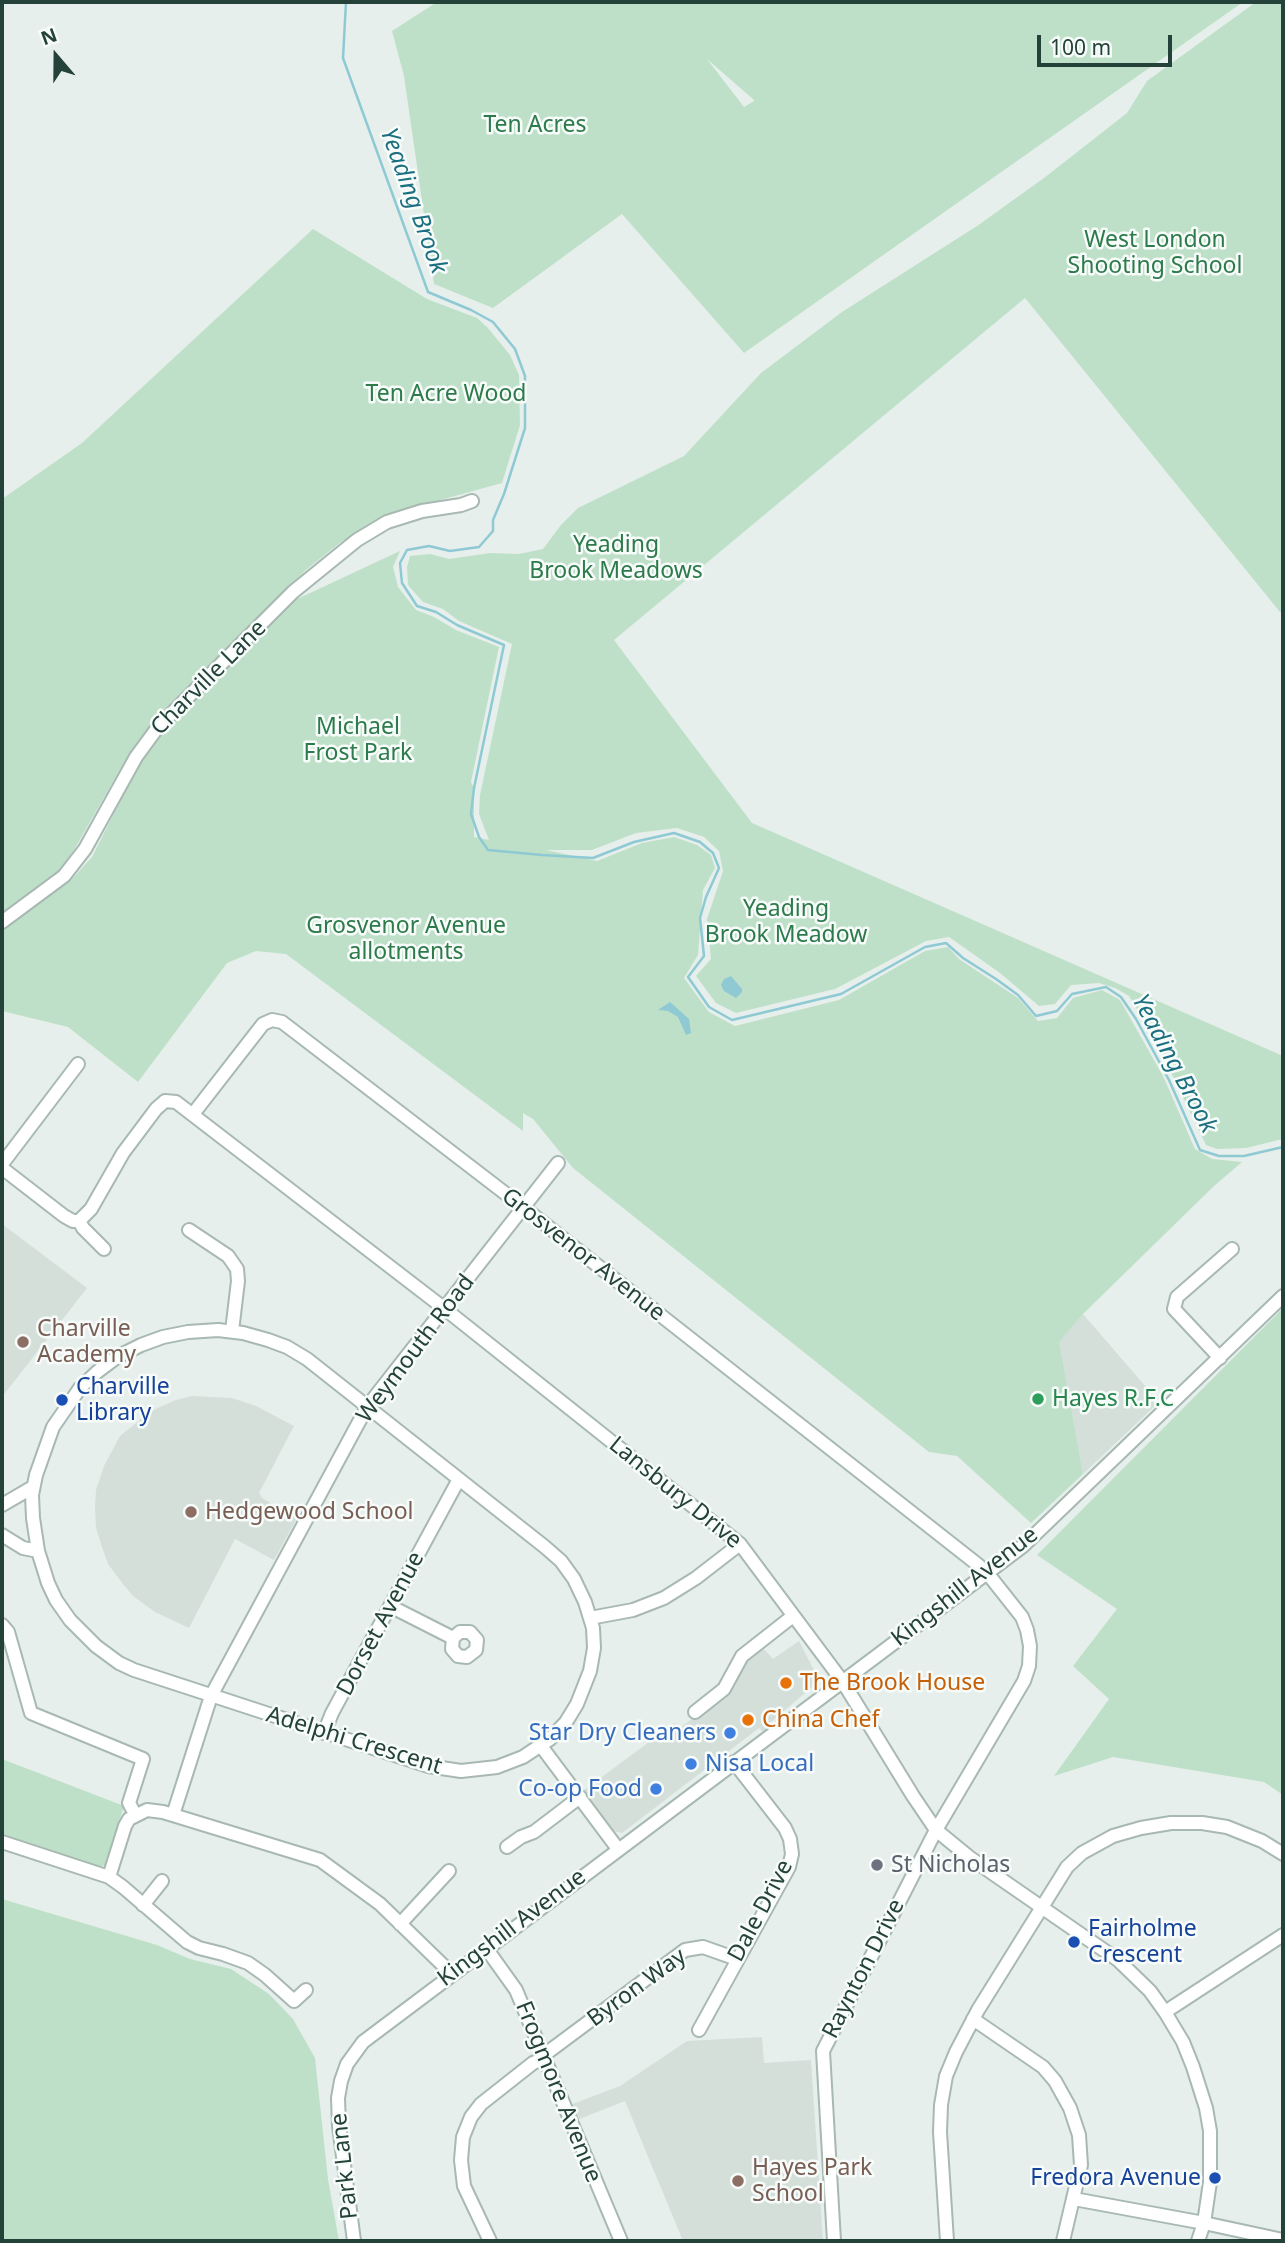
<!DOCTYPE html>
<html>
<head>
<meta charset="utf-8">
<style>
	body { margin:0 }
	#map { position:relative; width:1285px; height:2243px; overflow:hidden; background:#e6efeb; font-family:"Noto Sans",sans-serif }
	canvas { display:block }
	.frame { position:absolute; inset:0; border:4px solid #24423a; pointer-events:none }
	.north { position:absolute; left:21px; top:21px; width:70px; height:70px; -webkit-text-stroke:5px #f7fbf9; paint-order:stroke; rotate:340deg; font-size:19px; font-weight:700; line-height:28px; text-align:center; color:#24423a }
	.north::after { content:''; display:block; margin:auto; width:24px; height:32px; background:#24423a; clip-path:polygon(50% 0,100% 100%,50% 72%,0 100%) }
	.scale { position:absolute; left:1037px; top:35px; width:135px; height:32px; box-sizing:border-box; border:4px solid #24423a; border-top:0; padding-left:9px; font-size:21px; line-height:24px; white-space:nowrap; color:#24423a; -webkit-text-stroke:5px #f7fbf9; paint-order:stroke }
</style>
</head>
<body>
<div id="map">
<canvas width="1285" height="2243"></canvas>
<div class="frame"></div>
<div class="north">N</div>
<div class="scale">100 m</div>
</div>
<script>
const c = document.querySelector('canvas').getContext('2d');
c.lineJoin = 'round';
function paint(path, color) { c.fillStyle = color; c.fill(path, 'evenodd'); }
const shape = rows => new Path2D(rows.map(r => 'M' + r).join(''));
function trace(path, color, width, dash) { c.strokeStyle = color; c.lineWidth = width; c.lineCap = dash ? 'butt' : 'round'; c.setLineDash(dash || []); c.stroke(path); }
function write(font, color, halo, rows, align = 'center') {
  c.font = font + ' "Noto Sans",sans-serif'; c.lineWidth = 5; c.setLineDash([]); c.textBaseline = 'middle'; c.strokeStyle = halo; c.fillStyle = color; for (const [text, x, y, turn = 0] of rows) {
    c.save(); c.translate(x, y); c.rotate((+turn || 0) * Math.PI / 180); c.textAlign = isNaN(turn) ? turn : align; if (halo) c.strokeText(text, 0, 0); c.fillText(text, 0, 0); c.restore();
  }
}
paint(shape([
	[2,1224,87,1288,2,1397],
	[1083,1314,1159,1402,1083,1474,1058,1342],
	[192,1396,232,1398,256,1406,294,1426,259,1493,262,1498,297,1518,274,1560,235,1539,189,1628,155,1612,133,1596,123,1584,108,1564,103,1550,96,1528,95,1506,96,1490,104,1466,120,1436,151,1411,176,1400],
	[799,1641,815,1672,817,1679,812,1687,771,1722,771,1726,763,1732,759,1728,622,1833,614,1831,584,1790,675,1723,680,1728,731,1690,745,1661,763,1648,773,1659],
	[762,2037,764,2063,811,2060,823,2241,683,2241,625,2101,577,2120,570,2105,620,2086,687,2041]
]), '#d4dfda');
paint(shape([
	[437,2,1243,2,744,353,622,214,493,308,434,284,404,76,392,31],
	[707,59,754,100,754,101,744,107],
	[1256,2,1283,2,1283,610,1280,612,1025,298,614,640,752,823,1283,1056,1283,1139,1246,1148,1217,1149,1206,1145,1152,1033,1129,996,1115,988,1099,983,1071,985,1055,1004,1039,1006,1000,973,949,937,926,941,835,989,736,1013,716,1003,696,976,711,959,707,919,723,871,719,851,704,837,677,828,636,833,592,850,546,850,597,861,642,843,674,837,697,845,711,855,715,868,703,890,698,955,684,978,709,1012,735,1026,839,1000,925,951,948,947,959,959,1018,998,1038,1021,1057,1018,1073,998,1102,990,1120,1000,1163,1076,1195,1149,1212,1159,1242,1162,1214,1186,1083,1314,1059,1342,1083,1474,1031,1523,957,1456,929,1452,573,1168,533,1119,523,1113,523,1131,286,954,256,951,227,963,138,1082,68,1027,2,1011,2,931,72,879,92,857,133,776,160,735,236,656,256,631,295,600,400,551,393,567,398,587,416,610,434,617,456,630,499,647,471,782,474,788,474,837,489,840,479,814,480,795,512,644,459,621,443,609,423,602,408,585,407,567,410,556,430,554,449,559,490,553,519,554,543,549,561,525,578,508,684,456,761,373,842,312,977,226,1044,178,1127,113,1147,81],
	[313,229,427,299,477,318,487,327,510,355,519,375,520,425,502,483,408,509,377,520,341,542,307,569,156,717,123,764,74,850,58,873,2,913,2,499,82,443],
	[1283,1308,1283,1795,1264,1782,1113,1757,1054,1776,1109,1699,1073,1666,1117,1609,1037,1555],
	[2,1759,124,1806,105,1865,96,1868,2,1838],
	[2,1899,157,1945,190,1959,231,1969,269,1994,293,2019,315,2058,328,2179,339,2241,2,2241]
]), '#bfe0c8');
paint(shape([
	[731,976,742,989,742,992,736,998,724,991,721,985,724,979],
	[670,1002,689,1019,691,1033,686,1035,678,1017,668,1011,658,1010]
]), '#8ec9d4');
trace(shape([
	[346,2,343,58,428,292,471,310,493,322,515,349,525,376,525,428,504,494,493,520,493,531,479,547,450,551,429,546,407,550,400,563,402,583,417,606,436,612,457,625,504,645,474,788,471,814,479,837,488,850,542,855,593,858,634,842,674,833,700,842,713,853,719,868,706,897,700,918,704,956,688,977,709,1007,732,1020,841,994,925,947,946,943,963,958,996,979,1018,995,1036,1016,1057,1011,1072,994,1106,987,1121,997,1136,1019,1169,1080,1200,1150,1219,1156,1244,1156,1283,1147]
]), '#8ec9d4', 2.5);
const minor = shape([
	[2,922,64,876,85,849,136,757,158,727,293,592,357,540,387,522,422,511,461,505,472,501],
	[193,1114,263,1024,272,1020,282,1022,523,1207,977,1564,988,1574,1022,1617,1027,1630,1030,1646,1029,1666,1024,1681,936,1830,823,2051,834,2241],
	[2,1164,78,1064],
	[2,1168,64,1216,73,1221,79,1221,83,1228,104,1249],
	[79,1221,91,1209,123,1153,156,1109,165,1101,176,1102,445,1309,740,1544,843,1682,913,1796,936,1830,969,1857,1118,1960,1150,1991,1165,2012,1183,2042,1193,2067,1206,2108,1210,2131,1210,2182,1204,2223,1198,2241],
	[189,1230,228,1256,237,1269,238,1281,232,1331],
	[218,1330,243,1333,268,1340,287,1347,307,1359,545,1547,561,1561,574,1579,585,1602,593,1628,594,1648,590,1671,577,1704,566,1722,550,1739,523,1757,497,1767,461,1771,428,1766,134,1670,119,1663,96,1646,70,1620,56,1600,48,1583,38,1551,33,1518,32,1495,36,1475,53,1427,80,1388,97,1372,117,1357,141,1345,163,1337,188,1332,218,1330],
	[1220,1358,1174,1309,1177,1297,1232,1249],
	[2,1505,33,1487],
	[2,1535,23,1548,38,1551],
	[390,1606,453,1638,460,1632,470,1632,477,1640,476,1650,467,1657,458,1656,452,1649,453,1638],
	[590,1618,633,1610,664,1598,696,1578,740,1544],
	[2,1625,8,1632,31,1713,143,1759,129,1803,135,1814],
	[695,1712,724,1689,742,1656,793,1616],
	[324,1733,332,1713,459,1479],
	[541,1746,618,1849],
	[173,1815,211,1696,367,1407,558,1163],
	[2,1842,109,1877,123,1887,187,1942,199,1948,223,1954,248,1963,265,1975,294,2001,306,1990],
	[507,1847,521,1837,534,1832,580,1797],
	[109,1877,125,1826,129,1819,147,1810,163,1812,320,1860,380,1904,452,1974],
	[143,1905,162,1881],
	[400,1924,449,1871],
	[486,1948,516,1990,621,2241],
	[1165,2012,1283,1935],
	[973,2019,1043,2067,1055,2081,1070,2108,1079,2135,1081,2165,1063,2241],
	[699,2030,789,1867,792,1854,790,1839,785,1828,734,1762],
	[544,2055,685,1950,703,1947,737,1959],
	[1074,2199,1204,2223,1283,2240],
	[354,2241,339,2126,338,2098,341,2081,347,2064,363,2042,1023,1546,1283,1296],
	[490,2241,464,2186,461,2160,463,2137,471,2117,481,2104,533,2063,545,2058],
	[947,2241,940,2132,941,2105,946,2076,956,2052,978,2010,1067,1867,1082,1853,1113,1836,1141,1828,1171,1823,1202,1823,1227,1827,1262,1841,1283,1854]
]);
trace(minor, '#a8b8b2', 16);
trace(minor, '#fff', 12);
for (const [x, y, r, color] of [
	[23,1342,7,"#8d6e63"],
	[1038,1399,7,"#2e9e5b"],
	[62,1400,7,"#1a4fb4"],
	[191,1512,7,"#8d6e63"],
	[786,1683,7,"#e8710a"],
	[748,1720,7,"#e8710a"],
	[730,1733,7,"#3f7fe0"],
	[691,1764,7,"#3f7fe0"],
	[656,1789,7,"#3f7fe0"],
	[877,1865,7,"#6b7280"],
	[1074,1942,7,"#1a4fb4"],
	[1215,2178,7,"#1a4fb4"],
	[738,2181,7,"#8d6e63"]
]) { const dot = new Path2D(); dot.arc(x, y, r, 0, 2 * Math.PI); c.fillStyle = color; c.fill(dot); trace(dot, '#f7fbf9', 2.5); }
write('23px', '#2d7a4b', '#f7fbf9', [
	["Ten Acres",535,125],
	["West London",1155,240],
	["Shooting School",1155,266],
	["Ten Acre Wood",446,394],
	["Yeading",616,545],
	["Brook Meadows",616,571],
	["Michael",358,727],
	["Frost Park",358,753],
	["Yeading",786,909],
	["Brook Meadow",786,935],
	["Grosvenor Avenue",406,926],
	["allotments",406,952]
]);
write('23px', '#24423a', '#f7fbf9', [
	["Charville Lane",209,678,-45],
	["Grosvenor Avenue",583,1255,38],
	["Weymouth Road",416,1349,-53],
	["Lansbury Drive",675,1493,39],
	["Kingshill Avenue",965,1587,-38],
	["Dorset Avenue",381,1624,-62],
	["Adelphi Crescent",354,1741,17],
	["Dale Drive",761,1911,-62],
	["Kingshill Avenue",512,1928,-37],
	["Raynton Drive",864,1969,-63],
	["Byron Way",637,1988,-36],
	["Frogmore Avenue",558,2092,68],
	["Park Lane",345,2166,-96]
]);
write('23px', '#785e54', '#f7fbf9', [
	["Charville",37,1329],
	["Academy",37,1355],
	["Hedgewood School",205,1512],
	["Hayes Park",752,2168],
	["School",752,2194]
], 'left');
write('23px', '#164399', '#f7fbf9', [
	["Charville",76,1387],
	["Library",76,1413],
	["Fairholme",1088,1929],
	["Crescent",1088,1955],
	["Fredora Avenue",1201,2178,"right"]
], 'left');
write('23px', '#27864d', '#f7fbf9', [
	["Hayes R.F.C",1052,1399]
], 'left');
write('23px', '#c56008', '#f7fbf9', [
	["The Brook House",800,1683],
	["China Chef",762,1720]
], 'left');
write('23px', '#366cbe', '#f7fbf9', [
	["Star Dry Cleaners",716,1733],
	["Nisa Local",705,1764,"left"],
	["Co-op Food",642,1789]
], 'right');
write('23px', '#5b616d', '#f7fbf9', [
	["St Nicholas",891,1865]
], 'left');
write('italic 24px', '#1c6f80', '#f7fbf9', [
	["Yeading Brook",413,201,70],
	["Yeading Brook",1174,1064,62]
]);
</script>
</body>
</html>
